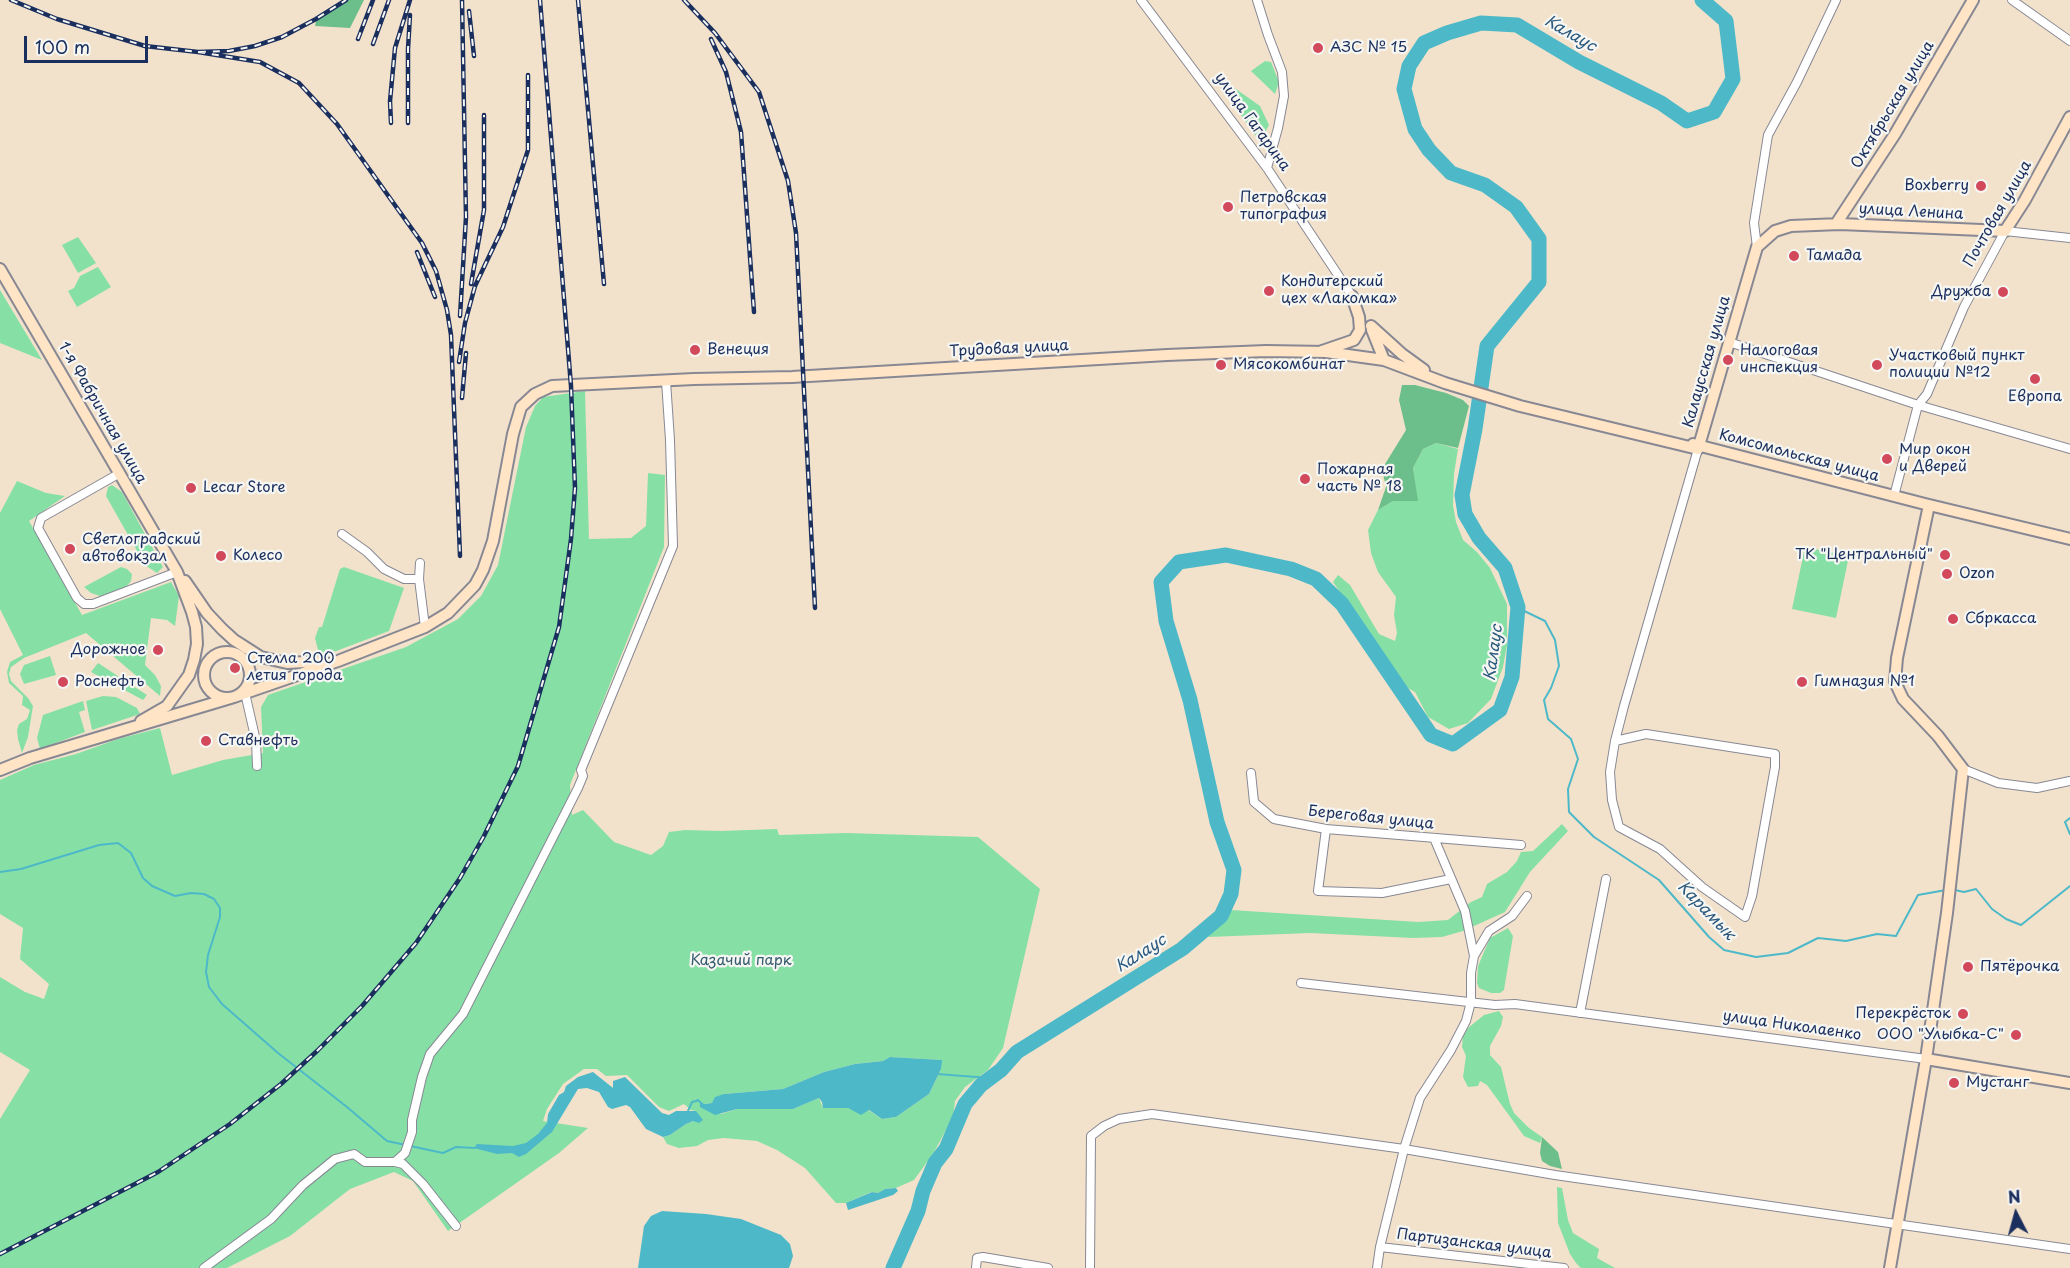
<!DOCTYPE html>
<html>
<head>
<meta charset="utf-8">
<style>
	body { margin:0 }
	#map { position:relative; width:2070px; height:1268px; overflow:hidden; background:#f3e2cb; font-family:"Playpen Sans",sans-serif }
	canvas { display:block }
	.north { position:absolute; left:1986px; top:1184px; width:60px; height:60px; -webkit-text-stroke:4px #f6f6f2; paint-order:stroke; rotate:354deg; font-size:16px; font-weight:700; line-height:24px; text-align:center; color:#1b2f5e }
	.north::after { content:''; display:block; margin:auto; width:21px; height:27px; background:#1b2f5e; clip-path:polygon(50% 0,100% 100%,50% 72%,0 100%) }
	.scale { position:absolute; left:24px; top:36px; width:124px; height:27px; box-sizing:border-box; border:3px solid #1b2f5e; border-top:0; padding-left:8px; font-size:18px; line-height:21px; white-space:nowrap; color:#1b2f5e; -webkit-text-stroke:4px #f6f6f2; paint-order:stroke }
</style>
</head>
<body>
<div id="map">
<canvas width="2070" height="1268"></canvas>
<div class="north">N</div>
<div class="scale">100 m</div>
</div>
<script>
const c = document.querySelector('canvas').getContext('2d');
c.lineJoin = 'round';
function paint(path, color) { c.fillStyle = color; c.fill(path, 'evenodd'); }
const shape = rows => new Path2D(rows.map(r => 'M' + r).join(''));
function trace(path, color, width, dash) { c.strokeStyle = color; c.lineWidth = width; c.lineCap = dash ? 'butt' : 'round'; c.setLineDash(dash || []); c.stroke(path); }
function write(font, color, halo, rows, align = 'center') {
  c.font = font + ' "Playpen Sans",sans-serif'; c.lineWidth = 4.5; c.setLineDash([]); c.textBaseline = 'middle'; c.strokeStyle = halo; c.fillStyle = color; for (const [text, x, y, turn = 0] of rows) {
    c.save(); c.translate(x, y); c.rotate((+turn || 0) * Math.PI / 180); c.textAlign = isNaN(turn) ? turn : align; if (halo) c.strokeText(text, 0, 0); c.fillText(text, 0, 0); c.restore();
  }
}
paint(shape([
	[1265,61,1271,62,1279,82,1275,94,1251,71],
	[1226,82,1260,106,1269,125,1262,138,1259,139,1256,136,1220,86],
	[78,237,96,263,78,273,62,245],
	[98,267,111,287,77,307,68,291,74,288,80,276],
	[0,290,42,360,0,343],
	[585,391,589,539,631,538,646,526,648,473,665,475,664,547,570,785,572,815,583,810,614,842,651,855,663,846,669,832,685,830,721,831,777,829,779,835,846,833,978,837,1040,889,1003,1048,988,1070,965,1087,955,1101,953,1117,933,1154,914,1180,896,1188,885,1189,878,1193,871,1192,846,1203,836,1203,805,1168,777,1150,757,1141,724,1138,708,1140,697,1146,679,1148,667,1144,663,1137,670,1135,686,1124,693,1121,696,1111,691,1110,684,1104,669,1111,659,1107,627,1075,606,1076,597,1069,584,1069,563,1084,547,1109,543,1121,588,1128,559,1153,448,1231,413,1181,394,1172,350,1189,290,1236,227,1268,0,1268,0,1119,30,1070,0,1052,0,977,25,992,44,999,49,984,20,959,23,928,0,914,0,780,34,765,76,754,118,739,160,728,172,775,223,760,263,753,261,707,268,695,406,647,458,619,481,596,498,565,526,427,535,406,543,397],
	[890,1057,941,1060,941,1069,929,1094,896,1117,882,1119,868,1110,856,1111,848,1108,823,1108,819,1098,793,1109,737,1109,721,1114,701,1102,705,1104,712,1103,724,1094,783,1089,824,1072,855,1064,883,1061],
	[1436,443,1458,449,1454,474,1453,505,1456,522,1463,540,1477,552,1490,568,1507,604,1507,645,1503,667,1491,699,1468,723,1449,729,1428,717,1415,692,1406,687,1333,582,1338,575,1350,585,1379,634,1395,641,1397,633,1394,615,1396,597,1378,572,1371,553,1368,530,1378,510,1393,501,1417,501,1413,468,1423,449],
	[17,481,46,493,65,496,29,521,82,615,171,582,179,596,175,626,167,620,151,618,145,665,155,675,161,686,160,696,86,633,24,658,11,667,9,674,11,681,28,698,33,706,28,737,22,753,18,739,17,730,19,724,27,719,30,710,22,705,23,696,9,683,7,672,10,662,23,655,0,609,0,513],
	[112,485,122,492,163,567,157,573,145,565,106,496,108,487],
	[1805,547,1849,556,1836,618,1792,609],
	[121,567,127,569,132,574,131,581,126,587,115,592,100,596,91,593,84,587],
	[344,567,404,588,389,631,331,653,319,654,315,638,319,627,322,627,340,569],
	[50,656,56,675,24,684,20,674,24,665],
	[98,663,147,695,143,700,91,672],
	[103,696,116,697,137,708,140,714,92,730,86,701],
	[83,701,85,710,79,712,85,732,40,749,37,738,43,715],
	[1562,824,1568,831,1530,872,1505,912,1463,931,1442,937,1413,938,1310,933,1208,937,1231,910,1418,922,1448,920,1471,902,1482,897,1487,884,1507,872,1517,861,1521,852,1533,851],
	[1508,928,1513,936,1504,990,1500,993,1491,993,1479,988,1477,983,1478,966,1490,938],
	[1499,1011,1503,1017,1501,1026,1490,1046,1490,1055,1501,1067,1510,1104,1514,1113,1529,1128,1542,1137,1540,1143,1524,1136,1487,1085,1480,1081,1478,1086,1468,1087,1463,1077,1466,1056,1462,1047,1463,1036,1468,1028,1484,1015],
	[1557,1187,1562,1188,1568,1220,1573,1233,1599,1249,1597,1258,1615,1268,1581,1268,1576,1263,1570,1254,1558,1223]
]), '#86e0a6');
paint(shape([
	[348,0,364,0,350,28,315,26,316,21],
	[1402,385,1415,385,1446,393,1463,400,1469,406,1458,448,1436,443,1423,449,1413,468,1418,501,1393,501,1378,510,1386,487,1382,469,1406,430,1399,400],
	[1542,1137,1558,1152,1562,1169,1550,1166,1542,1161,1540,1153]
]), '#6cbe8b');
paint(shape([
	[890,1057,942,1060,941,1069,929,1094,896,1117,882,1119,869,1110,861,1115,848,1108,823,1108,822,1102,819,1098,793,1109,737,1109,715,1115,700,1107,700,1102,705,1104,712,1103,715,1097,724,1094,783,1089,824,1072,855,1064,883,1061],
	[593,1072,613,1088,613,1081,625,1077,662,1113,669,1115,676,1111,696,1111,703,1120,699,1123,693,1121,686,1124,670,1135,663,1137,646,1129,630,1107,626,1105,612,1109,608,1107,599,1092,587,1088,578,1089,552,1132,526,1154,519,1157,512,1153,497,1154,474,1148,477,1144,513,1146,526,1143,538,1134,547,1123,548,1114,559,1095,564,1092,566,1086,578,1077],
	[896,1188,898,1191,893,1195,848,1210,846,1203,872,1192,878,1193,885,1189],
	[662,1211,706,1214,741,1219,781,1235,790,1244,793,1256,789,1268,638,1268,644,1226,651,1216]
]), '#4db9c8');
trace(shape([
	[1518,608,1545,621,1555,640,1559,666,1551,688,1544,700,1548,719,1571,739,1578,759,1568,789,1569,812,1594,837,1659,880,1709,937,1724,950,1756,957,1788,953,1818,938,1846,941,1877,934,1896,936,1918,895,1946,890],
	[2070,818,2065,822,2070,834],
	[0,872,21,869,99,845,118,843,131,853,143,878,152,886,175,896,191,893,204,894,214,899,220,908,220,917,208,955,206,972,209,987,222,1004,278,1053,347,1107,387,1141,443,1153,456,1147,475,1148],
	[1955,890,1964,892,1976,889,1992,909,2006,919,2021,925,2070,886],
	[937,1074,990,1078],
	[688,1111,692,1102,696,1101,698,1100,702,1104]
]), '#4db9c8', 2);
trace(shape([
	[893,1268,918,1211,923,1191,935,1163,946,1149,965,1104,981,1085,1001,1070,1017,1052,1182,949,1221,916,1231,894,1234,870,1217,822,1190,700,1166,621,1161,582,1179,562,1226,555,1291,569,1316,579,1342,604,1431,735,1453,744,1500,710,1512,677,1518,607,1505,568,1479,538,1465,514,1462,495,1475,429,1487,346,1539,282,1539,239,1516,207,1485,185,1451,173,1429,150,1415,129,1404,89,1409,66,1424,43,1447,33,1481,23,1517,25,1579,62,1661,103,1687,121,1714,112,1733,79,1726,21,1702,0]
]), '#4db9c8', 15);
const street = shape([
	[1141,0,1267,168,1352,296],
	[1257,0,1268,35,1282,72,1284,96,1278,128,1267,168],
	[2012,0,2070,41],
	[1757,247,1754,223,1768,135,1797,82,1836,0],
	[1729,342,1918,405,2070,449],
	[120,473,41,518,38,528,77,598,84,604,93,604,177,572],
	[1894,496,1918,405,1927,394,1964,307,2005,231,2070,238],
	[342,534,367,552,384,569,404,579,419,579],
	[420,563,419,579,425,627],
	[245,693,256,741,257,766],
	[1615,741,1646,734,1775,754,1775,767,1752,896,1745,917,1702,887,1660,849,1619,827,1612,800,1610,772,1615,741,1624,706,1698,449],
	[1963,769,1998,783,2037,788,2070,781],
	[1251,773,1254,802,1274,819,1326,829,1521,845],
	[1326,829,1318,891,1382,893,1451,879],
	[1474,956,1489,931,1512,916,1527,896],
	[1301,983,1495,1005,1515,1004,1926,1059],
	[1580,1013,1606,879],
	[395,1162,403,1164,423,1184,456,1226],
	[1380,1247,1564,1268],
	[204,1268,271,1219,303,1185,335,1159,354,1154,365,1162,395,1162,405,1153,412,1132,412,1120,422,1077,430,1054,463,1014,578,788,583,776,581,770,673,546,670,440,666,381],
	[976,1268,977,1258,983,1257,1048,1268],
	[1090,1268,1091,1136,1104,1126,1119,1119,1152,1114,1404,1149,1555,1175,2070,1249],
	[1377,1268,1380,1247,1404,1149,1420,1098,1451,1050,1466,1021,1471,1002,1471,973,1474,956,1465,911,1434,838]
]);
const secondary = shape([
	[1836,224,1895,134,1973,0],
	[0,269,177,572,192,612,196,627,197,644,194,660,189,675,167,706,141,721],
	[1371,326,1402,354,1424,370],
	[1372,330,1384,360],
	[1322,351,1354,340,1360,330,1359,317,1352,296],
	[1693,444,1925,504,2070,539],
	[185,581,207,613,222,629,234,640,259,656],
	'204 675a23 23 0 1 1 46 0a23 23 0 1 1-46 0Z',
	[252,655,287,663,323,661],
	[0,770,30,758,234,697,338,661,425,627,448,613,475,585,483,570,493,541,513,434,521,407,535,394,552,386,694,379,792,377,1167,355,1266,351,1326,352,1384,360,1445,383,1520,406,1698,449,1757,247,1775,231,1791,226,1840,224,2005,231,2025,200,2070,117],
	[1926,1059,2070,1083],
	[1890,1268,1926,1059,1947,913,1963,769,1938,736,1903,699,1895,682,1897,658,1929,505]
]);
trace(street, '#878894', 10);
trace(secondary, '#878894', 14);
trace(street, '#fff', 8);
trace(secondary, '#ffe4c6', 10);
const rail = shape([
	[11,0,57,19,145,46,198,52,229,51,255,46,282,37,316,19,346,0],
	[578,0,604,284],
	[684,0,715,33,759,92,788,181,796,233,815,608],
	[469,11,474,56],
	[358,39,373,0],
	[711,39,726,72,741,132,754,312],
	[373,44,389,0],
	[198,52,260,62,299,83,337,124,422,243,436,271,447,310,451,335,460,556],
	[391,123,390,101,395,48,410,0],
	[408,123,408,49,410,15],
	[417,252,435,297],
	[471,284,484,210,484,115],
	[460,316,466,217,462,0],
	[459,362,465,323,475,286,503,227,528,150,528,75],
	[462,398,466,353],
	[0,1254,158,1172,230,1124,281,1084,317,1051,362,1006,416,943,460,878,484,836,518,766,559,627,571,539,575,488,571,386,540,0]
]);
trace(rail, '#1b2f5e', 4.5);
trace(rail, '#f6f6f2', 2, [7]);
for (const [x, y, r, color] of [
	[1318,48,6,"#d1495b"],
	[1981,186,6,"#d1495b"],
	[1228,207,6,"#d1495b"],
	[1794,256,6,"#d1495b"],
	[1269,291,6,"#d1495b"],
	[2003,292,6,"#d1495b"],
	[695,350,6,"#d1495b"],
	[1728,360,6,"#d1495b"],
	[1221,365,6,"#d1495b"],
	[1877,365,6,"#d1495b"],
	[2035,379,6,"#d1495b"],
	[1887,459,6,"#d1495b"],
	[1305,479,6,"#d1495b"],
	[191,488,6,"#d1495b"],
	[70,549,6,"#d1495b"],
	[1945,555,6,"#d1495b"],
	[221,556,6,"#d1495b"],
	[1947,574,6,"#d1495b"],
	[1953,619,6,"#d1495b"],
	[158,650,6,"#d1495b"],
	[235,668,6,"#d1495b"],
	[63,682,6,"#d1495b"],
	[1802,682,6,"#d1495b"],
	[206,741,6,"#d1495b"],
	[1968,967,6,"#d1495b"],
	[1963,1014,6,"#d1495b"],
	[2016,1035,6,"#d1495b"],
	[1954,1083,6,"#d1495b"]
]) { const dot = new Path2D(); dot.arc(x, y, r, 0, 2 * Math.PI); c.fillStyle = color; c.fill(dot); trace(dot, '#f6f6f2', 2); }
write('15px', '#1b2f5e', '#f6f6f2', [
	["АЗС № 15",1330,48],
	["Boxberry",1969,186,"right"],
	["Петровская",1240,198],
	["типография",1240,215],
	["Тамада",1806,256],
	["Кондитерский",1281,282],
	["цех «Лакомка»",1281,299],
	["Дружба",1991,292,"right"],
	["Венеция",707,350],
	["Налоговая",1740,351],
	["инспекция",1740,368],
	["Участковый пункт",1889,356],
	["полиции №12",1889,373],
	["Мясокомбинат",1233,365],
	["Европа",2035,397,"center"],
	["Мир окон",1899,450],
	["и Дверей",1899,467],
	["Пожарная",1317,470],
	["часть № 18",1317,487],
	["Lecar Store",203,488],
	["Светлоградский",82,540],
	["автовокзал",82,557],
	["ТК \"Центральный\"",1933,555,"right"],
	["Колесо",233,556],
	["Ozon",1959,574],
	["Сбркасса",1965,619],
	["Дорожное",146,650,"right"],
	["Стелла 200",247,659],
	["летия города",247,676],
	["Роснефть",75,682],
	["Гимназия №1",1814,682],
	["Ставнефть",218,741],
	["Пятёрочка",1980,967],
	["Перекрёсток",1951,1014,"right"],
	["ООО \"Улыбка-С\"",2004,1035,"right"],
	["Мустанг",1966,1083]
], 'left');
write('15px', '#1b2f5e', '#f6f6f2', [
	["Октябрьская улица",1893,105,-59],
	["улица Гагарина",1252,122,54],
	["улица Ленина",1911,212,3],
	["Почтовая улица",1998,214,-60],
	["Трудовая улица",1009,349,-3],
	["Калаусская улица",1707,362,-74],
	["1-я Фабричная улица",102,413,60],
	["Комсомольская улица",1799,456,15],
	["Береговая улица",1371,818,6],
	["улица Николаенко",1792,1026,8],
	["Партизанская улица",1474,1244,7]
]);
write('15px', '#365b70', '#f6f6f2', [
	["Казачий парк",741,961]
]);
write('italic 16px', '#2a587e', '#f6f6f2', [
	["Калаус",1570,34,30],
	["Калаус",1494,653,-82],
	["Карамык",1706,911,46],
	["Калаус",1141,954,-32]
]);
</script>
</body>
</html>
